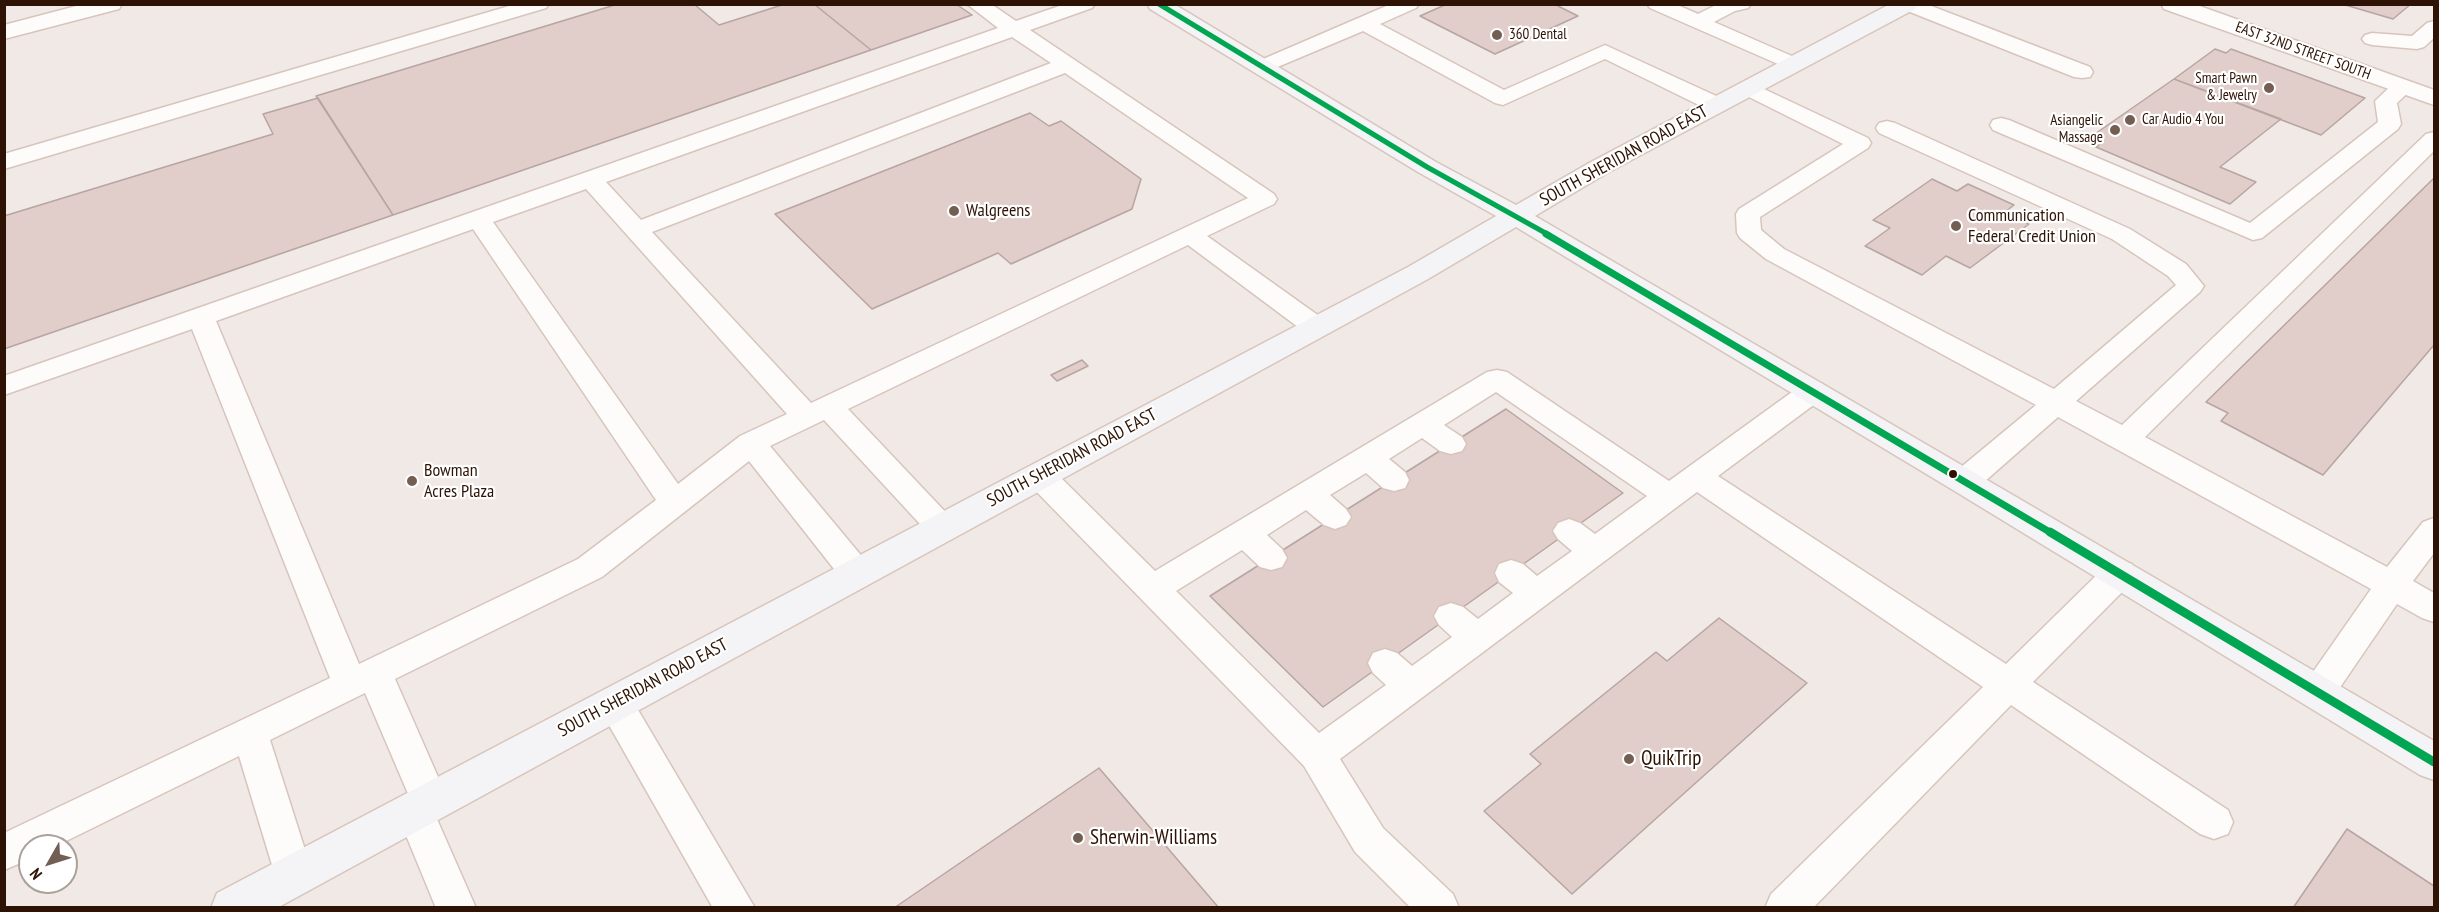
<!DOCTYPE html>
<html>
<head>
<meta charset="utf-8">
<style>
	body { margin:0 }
	#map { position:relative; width:2439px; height:912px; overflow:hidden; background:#f1e9e5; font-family:"PT Sans Narrow",sans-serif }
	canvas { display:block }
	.frame { position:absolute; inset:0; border:6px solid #2e1304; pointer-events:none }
	.north { position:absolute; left:18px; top:834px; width:60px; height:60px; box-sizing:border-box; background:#fff; border:2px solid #aba19b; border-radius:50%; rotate:231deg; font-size:16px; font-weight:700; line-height:24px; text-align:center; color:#2e1304 }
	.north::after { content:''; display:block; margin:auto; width:21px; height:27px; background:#725e53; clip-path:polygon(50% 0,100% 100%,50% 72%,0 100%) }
</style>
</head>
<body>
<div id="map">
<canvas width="2439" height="912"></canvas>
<div class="frame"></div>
<div class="north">N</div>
</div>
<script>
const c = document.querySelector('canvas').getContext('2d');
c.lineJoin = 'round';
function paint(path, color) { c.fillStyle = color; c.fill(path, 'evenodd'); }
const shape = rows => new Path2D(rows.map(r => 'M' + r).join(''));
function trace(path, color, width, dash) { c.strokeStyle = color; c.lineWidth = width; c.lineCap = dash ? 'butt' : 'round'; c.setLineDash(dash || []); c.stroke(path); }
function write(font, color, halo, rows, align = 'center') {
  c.font = font + ' "PT Sans Narrow",sans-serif'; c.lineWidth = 4.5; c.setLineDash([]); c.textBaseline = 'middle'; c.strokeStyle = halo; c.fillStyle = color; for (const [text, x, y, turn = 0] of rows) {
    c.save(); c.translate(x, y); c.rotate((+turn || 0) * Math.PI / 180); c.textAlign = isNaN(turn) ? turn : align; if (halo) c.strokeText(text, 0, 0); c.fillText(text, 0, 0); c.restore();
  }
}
const building = shape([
	[618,4,694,4,719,25,785,4,814,4,871,50,393,215,316,96,618,4],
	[814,4,956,4,972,15,871,50,814,4],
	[1447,4,1554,4,1578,16,1495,54,1420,16,1447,4],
	[2342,4,2411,4,2393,19,2342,4],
	[2215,49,2226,53,2231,49,2365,98,2321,135,2174,79,2215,49],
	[2174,79,2281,119,2220,167,2256,182,2230,204,2096,147,2104,141,2092,136,2174,79],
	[318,98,393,215,4,349,4,216,273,134,263,114,318,98],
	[1030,113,1049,126,1061,121,1141,179,1132,209,1011,264,998,253,872,309,775,214,1030,113],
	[2434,178,2434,345,2323,475,2221,421,2228,413,2206,402,2434,178],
	[1932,179,1957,191,1968,184,2014,205,2005,212,2029,224,1970,268,1946,256,1922,275,1865,246,1890,228,1873,220,1932,179],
	[1082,360,1088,366,1057,381,1051,375,1082,360],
	[1506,409,1623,493,1323,707,1210,596,1506,409],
	[1719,618,1807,683,1572,894,1484,811,1541,764,1530,754,1656,652,1667,661,1719,618],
	[1099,768,1219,908,894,908,1099,768],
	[2347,829,2434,886,2434,908,2293,908,2347,829]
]);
paint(building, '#e1cdc9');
trace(building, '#b7a5a1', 1.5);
const service = shape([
	[516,4,549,4,546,8,4,169,4,154,516,4],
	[967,4,991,4,1016,21,1065,4,1095,4,1092,8,1030,30,1274,194,1277,199,1274,204,1207,236,1326,321,1330,327,1326,333,1316,336,1306,333,1188,245,848,409,953,520,958,528,953,536,942,540,931,536,824,420,770,446,869,565,873,574,869,583,857,587,845,583,749,461,602,577,395,679,449,802,443,814,436,817,476,908,436,908,396,811,402,799,409,796,365,693,270,740,313,875,307,888,293,893,279,888,239,756,56,846,30,846,30,859,4,870,4,833,330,678,192,329,4,395,4,376,998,28,967,4],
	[1012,37,1051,63,641,220,606,182,1012,37],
	[1065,73,1248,198,811,403,652,232,1065,73],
	[586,189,787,414,740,436,678,484,493,222,586,189],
	[473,229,656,500,578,559,359,664,216,321,473,229],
	[1391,4,1419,4,1416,8,1380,24,1504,90,1605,45,1725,100,1728,105,1725,110,1717,112,1709,110,1605,59,1503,105,1495,103,1363,31,1268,71,1261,73,1254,71,1250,67,1254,63,1391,4],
	[1647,4,1675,4,1698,14,1718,4,1751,4,1748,8,1735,11,1714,22,1801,60,1805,64,1801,68,1794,70,1787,68,1650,8,1647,4],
	[1897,4,1926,4,2090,67,2093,72,2090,77,2082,78,2074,77,1900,8,1897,4],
	[2434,21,2434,38,2424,47,2417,49,2372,45,2365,43,2362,39,2365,35,2372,33,2412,36,2427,23,2434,21],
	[2403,81,2411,82,2414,87,2397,103,2401,124,2398,129,2262,238,2253,240,1993,130,1990,125,1993,120,2001,118,2009,120,2250,223,2378,122,2375,101,2395,82,2403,81],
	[1749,82,1868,138,1871,143,1868,148,1760,217,1761,230,1784,249,2054,389,2176,285,2168,276,2112,239,1879,133,1876,128,1879,123,1887,121,1895,123,2130,229,2186,264,2204,286,2200,292,2076,401,2122,425,2426,134,2434,132,2434,151,2145,437,2387,567,2423,522,2434,518,2434,553,2413,581,2434,593,2434,622,2422,618,2397,604,2330,702,2317,707,2304,702,2299,692,2371,589,2058,417,1976,489,1965,492,1954,489,1950,481,1954,473,2036,405,1766,259,1740,238,1737,233,1736,214,1739,209,1843,144,1741,93,1738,88,1741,83,1749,82],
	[1497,370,1507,372,1669,481,1803,384,1813,381,1823,384,1827,391,1823,398,1718,476,2006,664,2108,564,2120,560,2132,564,2136,573,2132,582,2033,682,2228,810,2233,822,2228,834,2214,839,2200,834,2011,705,1813,908,1765,908,1771,894,1983,687,1697,492,1340,759,1383,828,1453,894,1459,908,1411,908,1355,852,1304,766,1029,484,1025,476,1029,468,1040,465,1051,468,1155,571,1487,372,1497,370],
	[1496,392,1647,496,1595,534,1580,523,1569,519,1558,523,1553,531,1558,539,1572,551,1537,576,1523,564,1511,560,1499,564,1495,573,1499,582,1513,593,1478,619,1463,607,1451,603,1439,607,1434,616,1439,625,1452,637,1412,666,1397,653,1385,649,1373,653,1368,663,1373,673,1386,685,1319,733,1176,591,1242,550,1260,567,1271,570,1282,567,1287,558,1282,549,1267,535,1306,510,1324,525,1335,529,1346,525,1351,517,1346,509,1330,495,1366,473,1383,488,1394,491,1405,488,1409,480,1405,472,1389,459,1422,438,1440,451,1451,454,1462,451,1466,444,1462,437,1444,425,1496,392],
	[615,689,628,693,755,908,713,908,597,704,602,693,615,689]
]);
const minor = shape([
	[84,4,122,4,119,9,4,39,4,25,84,4],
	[2161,4,2194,4,2434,90,2434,105,2164,9,2161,4]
]);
const secondary = shape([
	[1147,4,1174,4,1436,162,1516,205,1589,163,1890,4,1918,4,1915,9,1607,173,1535,216,2434,741,2434,780,2420,775,1953,490,1516,227,1428,279,277,908,211,908,217,893,1408,267,1496,216,1418,172,1150,9,1147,4]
]);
trace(service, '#d7c5bc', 3);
trace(minor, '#d7c5bc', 3);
trace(secondary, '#d7c5bc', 3);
paint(service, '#fdfcfb');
paint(minor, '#fdfcfb');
paint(secondary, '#f4f3f5');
trace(shape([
	[1159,4,1427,167,1549,235]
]), '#00a651', 5);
trace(shape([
	[1546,234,2053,534]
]), '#00a651', 7);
trace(shape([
	[2050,532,2434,762]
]), '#00a651', 9);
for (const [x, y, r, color] of [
	[1497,35,6,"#725e53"],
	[2269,88,6,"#725e53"],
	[2130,120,6,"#725e53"],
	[2115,130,6,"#725e53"],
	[954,211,6,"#725e53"],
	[1956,226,6,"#725e53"],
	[1953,474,5,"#2e1304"],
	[412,481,6,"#725e53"],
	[1629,759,6,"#725e53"],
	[1078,838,6,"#725e53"]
]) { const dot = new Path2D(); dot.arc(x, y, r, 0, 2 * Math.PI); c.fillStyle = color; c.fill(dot); trace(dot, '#fff', 2); }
write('15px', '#2e1304', '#fff', [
	["360 Dental",1509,35],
	["Smart Pawn",2257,79,"right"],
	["& Jewelry",2257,96,"right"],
	["Car Audio 4 You",2142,120],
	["Asiangelic",2103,121,"right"],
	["Massage",2103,138,"right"]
], 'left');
write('15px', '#2e1304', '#fff', [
	["EAST 32ND STREET SOUTH",2303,51,20]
]);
write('18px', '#2e1304', '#fff', [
	["SOUTH SHERIDAN ROAD EAST",1624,156,-29],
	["SOUTH SHERIDAN ROAD EAST",1072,458,-28],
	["SOUTH SHERIDAN ROAD EAST",643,688,-28]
]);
write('18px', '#2e1304', '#fff', [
	["Walgreens",966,211],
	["Communication",1968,216],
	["Federal Credit Union",1968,237],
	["Bowman",424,471],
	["Acres Plaza",424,492]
], 'left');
write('21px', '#2e1304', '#fff', [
	["QuikTrip",1641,759],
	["Sherwin-Williams",1090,838]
], 'left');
</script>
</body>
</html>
